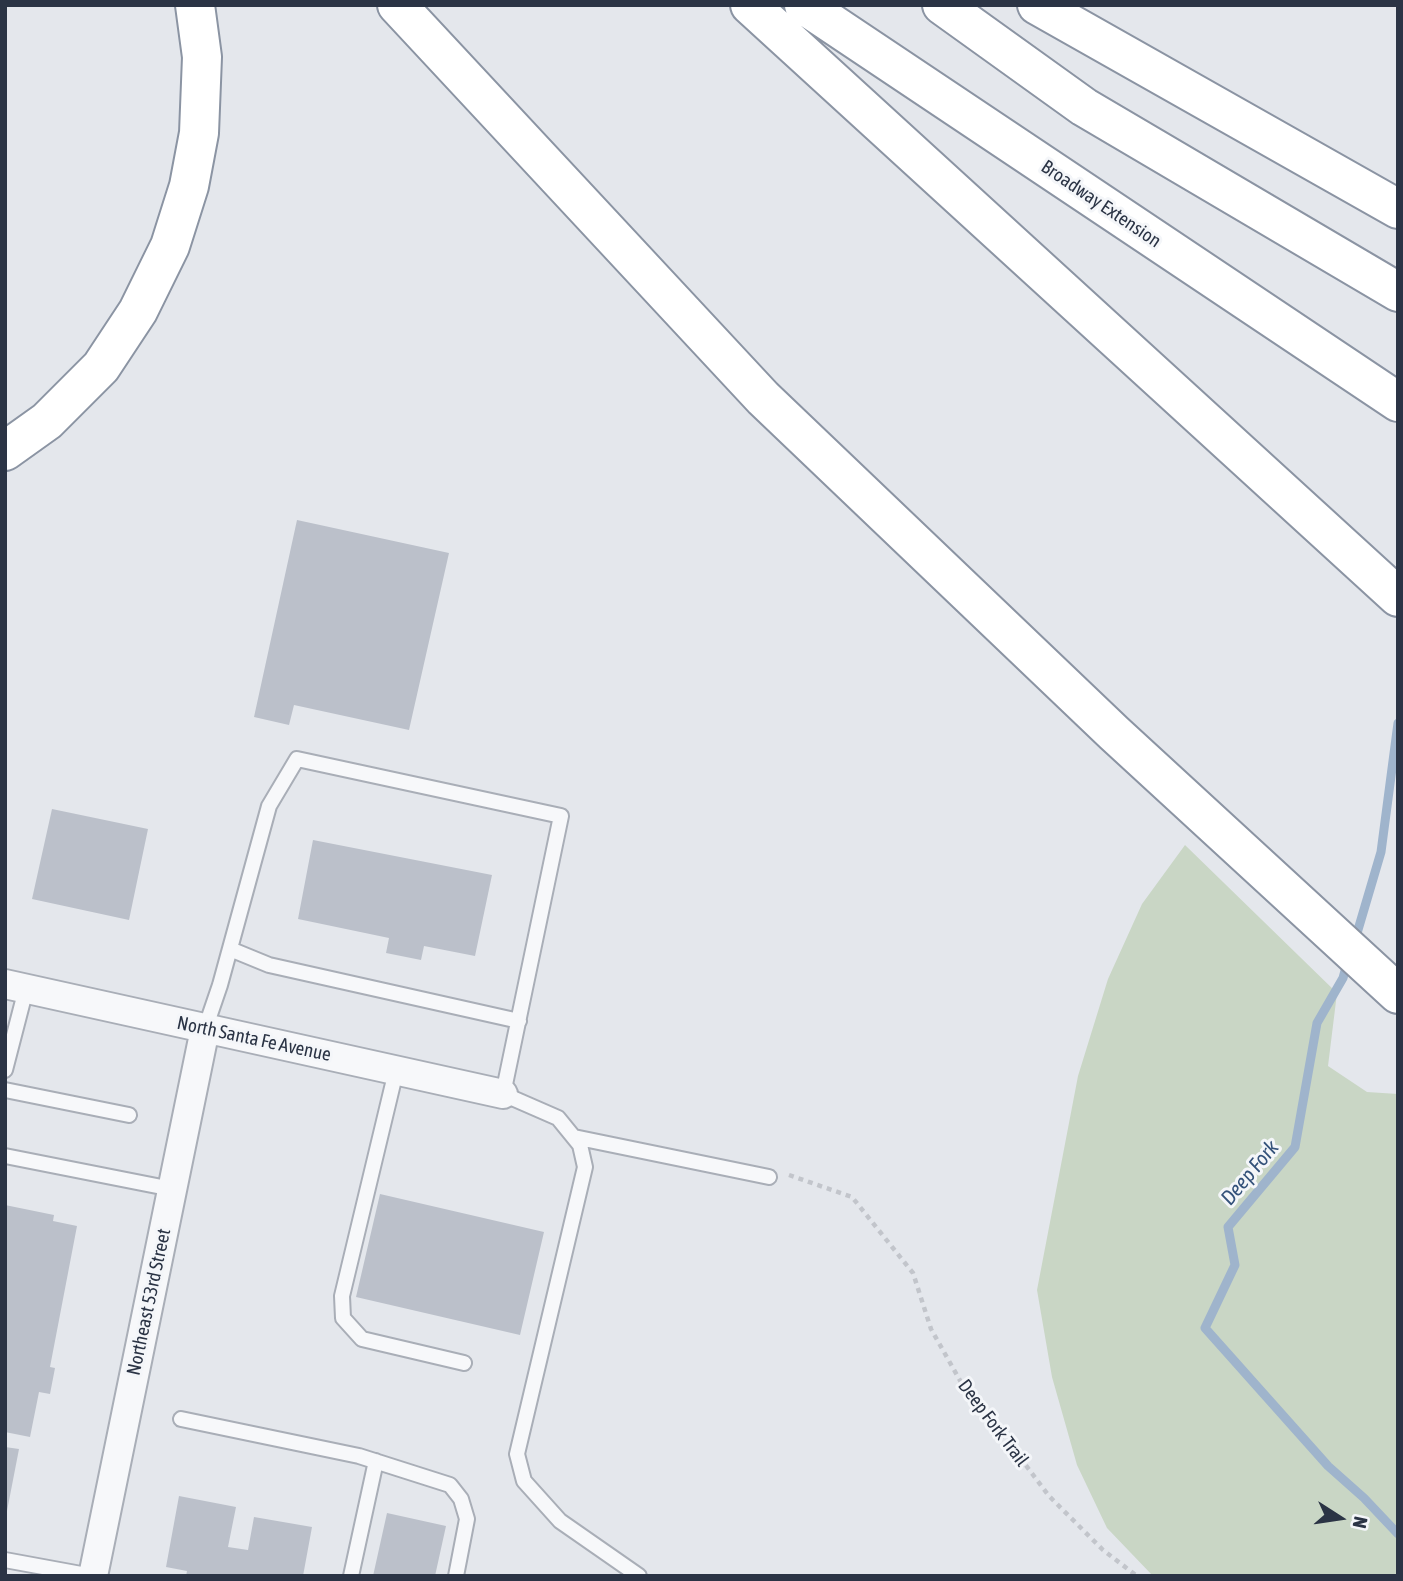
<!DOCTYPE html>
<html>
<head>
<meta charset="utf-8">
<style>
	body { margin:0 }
	#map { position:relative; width:1403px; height:1581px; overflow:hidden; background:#e4e7ec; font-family:"Asap Condensed",sans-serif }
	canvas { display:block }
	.frame { position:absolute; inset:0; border:7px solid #2b3445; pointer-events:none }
	.north { position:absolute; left:1305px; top:1483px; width:70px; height:70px; -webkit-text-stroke:5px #f4f6f9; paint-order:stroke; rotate:102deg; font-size:19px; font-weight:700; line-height:28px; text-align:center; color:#2b3445 }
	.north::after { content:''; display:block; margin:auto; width:24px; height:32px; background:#2b3445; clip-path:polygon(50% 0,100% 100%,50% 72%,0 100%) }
</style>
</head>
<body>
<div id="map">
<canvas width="1403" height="1581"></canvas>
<div class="frame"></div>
<div class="north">N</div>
</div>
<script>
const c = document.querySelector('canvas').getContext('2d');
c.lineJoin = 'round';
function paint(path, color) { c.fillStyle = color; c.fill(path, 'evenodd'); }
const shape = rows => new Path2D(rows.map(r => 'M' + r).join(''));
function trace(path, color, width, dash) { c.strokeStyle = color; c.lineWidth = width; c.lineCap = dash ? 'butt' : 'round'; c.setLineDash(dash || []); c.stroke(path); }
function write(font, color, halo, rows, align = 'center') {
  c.font = font + ' "Asap Condensed",sans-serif'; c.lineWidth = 6; c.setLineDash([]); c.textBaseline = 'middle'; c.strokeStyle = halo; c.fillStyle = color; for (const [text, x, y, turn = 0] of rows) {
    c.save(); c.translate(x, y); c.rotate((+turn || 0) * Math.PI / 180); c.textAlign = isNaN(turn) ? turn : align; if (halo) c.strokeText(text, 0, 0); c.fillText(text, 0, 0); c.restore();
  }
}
paint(shape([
	[1185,845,1337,993,1328,1066,1367,1092,1398,1094,1398,1576,1153,1576,1107,1528,1077,1465,1052,1377,1037,1290,1078,1076,1108,979,1142,904]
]), '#c9d6c5');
trace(shape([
	[1355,940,1381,852,1398,723],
	[1348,960,1343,978,1317,1023,1295,1147,1228,1227,1235,1265,1205,1328,1328,1466,1364,1498,1398,1534]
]), '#9fb4cc', 9);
paint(shape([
	[297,520,449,553,409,730,294,705,289,725,254,717],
	[52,809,148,829,129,920,32,899],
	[313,840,492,875,475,956,424,946,421,960,386,953,389,938,298,919],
	[380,1194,544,1232,520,1335,356,1297],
	[5,1205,54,1215,53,1221,77,1226,50,1367,55,1368,50,1394,39,1392,30,1437,5,1432],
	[5,1447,19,1449,7,1511,5,1511],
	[179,1496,236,1507,228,1547,248,1550,254,1517,312,1527,303,1576,186,1576,187,1571,166,1567],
	[387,1513,446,1526,435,1576,373,1576]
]), '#bbc0ca');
const service = shape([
	[230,949,269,965,519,1021],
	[205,1029,220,985,269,806,297,759,561,816,503,1094,558,1118,580,1145,585,1167,517,1454,524,1481,560,1521,639,1576],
	[5,1070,26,989],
	[396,1071,342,1296,343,1318,362,1339,464,1363],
	[5,1090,129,1115],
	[574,1137,769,1177],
	[5,1156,172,1189],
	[181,1419,359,1456,450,1485,461,1499,467,1519,456,1576],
	[5,1560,92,1576],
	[351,1576,376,1461]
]);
const minor = shape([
	[5,984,503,1094],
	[93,1576,205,1029]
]);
const motorway = shape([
	[397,5,763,398,1114,733,1398,994],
	[750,5,1398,597],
	[804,5,1398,402],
	[942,5,1084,107,1398,292],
	[1037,5,1398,209],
	[5,451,47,421,101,367,138,311,170,246,189,186,199,133,202,57,195,5]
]);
trace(service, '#a9aeb7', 18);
trace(minor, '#a9aeb7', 32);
trace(motorway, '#8b94a3', 42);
trace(shape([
	[789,1175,852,1197,913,1273,931,1329,971,1400,1003,1435,1049,1496,1103,1550,1137,1576]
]), '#c2c5cb', 4.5, [5, 5]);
trace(service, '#f7f8fa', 14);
trace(minor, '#f7f8fa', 28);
trace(motorway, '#fff', 38);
write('19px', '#2b3445', '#f4f6f9', [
	["Broadway Extension",1101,204,34],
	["North Santa Fe Avenue",254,1039,12],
	["Northeast 53rd Street",149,1302,-78],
	["Deep Fork Trail",993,1423,53]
]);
write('italic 21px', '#34527a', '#f4f6f9', [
	["Deep Fork",1250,1173,-50]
]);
</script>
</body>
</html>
